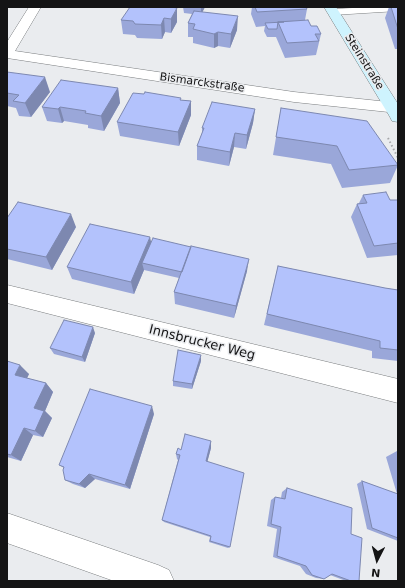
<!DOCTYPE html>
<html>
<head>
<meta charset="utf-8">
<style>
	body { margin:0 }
	#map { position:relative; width:405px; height:588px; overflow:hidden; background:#eaecef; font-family:"DejaVu Sans",sans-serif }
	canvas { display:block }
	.frame { position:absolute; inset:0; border:8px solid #141415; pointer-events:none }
	.north { position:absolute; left:357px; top:540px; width:40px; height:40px; -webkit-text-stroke:3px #eaecef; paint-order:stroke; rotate:186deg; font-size:11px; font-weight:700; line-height:16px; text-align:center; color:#141415 }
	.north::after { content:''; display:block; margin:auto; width:14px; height:18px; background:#141415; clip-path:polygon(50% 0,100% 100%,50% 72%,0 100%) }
</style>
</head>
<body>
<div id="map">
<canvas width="405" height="588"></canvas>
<div class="frame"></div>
<div class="north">N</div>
</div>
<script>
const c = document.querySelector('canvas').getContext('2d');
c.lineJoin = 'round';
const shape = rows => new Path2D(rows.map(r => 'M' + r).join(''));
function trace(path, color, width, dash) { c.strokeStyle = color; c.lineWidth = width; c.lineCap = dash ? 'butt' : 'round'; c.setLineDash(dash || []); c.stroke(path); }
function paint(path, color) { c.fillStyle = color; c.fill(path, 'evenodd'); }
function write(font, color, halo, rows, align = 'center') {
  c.font = font + ' "DejaVu Sans",sans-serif'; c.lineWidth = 3; c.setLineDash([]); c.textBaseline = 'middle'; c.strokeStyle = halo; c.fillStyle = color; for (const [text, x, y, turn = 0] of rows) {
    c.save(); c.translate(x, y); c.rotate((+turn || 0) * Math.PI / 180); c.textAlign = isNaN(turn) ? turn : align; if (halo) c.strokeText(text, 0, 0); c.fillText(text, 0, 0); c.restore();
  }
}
const service = shape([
	[372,7,398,7,398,11,333,15,329,12,333,9,372,7]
]);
const minor = shape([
	[29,7,41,7,15,51,294,92,398,103,398,113,294,102,7,58,7,42,29,7],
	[7,285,398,379,398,403,7,303,7,285],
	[7,513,158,565,169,570,174,581,114,581,7,543,7,513]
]);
const secondary = shape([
	[324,7,336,7,398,104,398,122,392,121,390,117,324,7]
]);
trace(service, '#7a7d7f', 1);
trace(minor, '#7a7d7f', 1);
trace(secondary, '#7a7d7f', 1);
trace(shape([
	[388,138,398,158]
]), '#a6a7aa', 2, [1.5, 2.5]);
paint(service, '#fff');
paint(minor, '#fff');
paint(secondary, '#cef3fe');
paint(shape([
	[171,7,177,22,171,33,165,32,162,39,137,38,135,35,123,34,121,20],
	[183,7,205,7,202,12,237,30,230,48,218,46,214,48,193,43,193,37,188,37,188,23,192,14,184,13],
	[252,7,306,7,307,9,305,20,311,26,321,34,316,55,285,58,276,37,267,37,264,31,265,26,256,27,251,14],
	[389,7,398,7,398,49,395,49,385,18],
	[7,72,50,92,31,117,19,116,16,108,7,106],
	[118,88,120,103,104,131,88,128,88,125,64,121,62,123,47,121,42,107],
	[182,100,191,101,191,115,179,146,120,136,117,122],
	[281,108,398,165,390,183,342,188,331,164,273,155],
	[255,109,253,123,246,149,234,147,229,166,197,160,197,146,202,133,202,128],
	[363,195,390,200,398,200,398,255,367,258,351,217,357,204,359,203],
	[7,218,76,227,52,270,7,259],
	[151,243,247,271,234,318,175,304,174,292,179,278,144,270,134,294,72,279,67,267],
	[278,266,385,288,398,290,398,361,372,358,372,351,264,325],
	[95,333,85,362,54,354,50,348],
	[7,361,29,374,27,378,46,383,53,392,45,411,52,418,43,437,33,435,21,461,7,457],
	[201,361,192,389,173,386,173,381],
	[154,414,130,489,95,479,85,488,73,484,65,480,64,468,59,465],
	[211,441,211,448,207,462,230,547,228,548,209,542,210,537,164,522,162,520,178,460,177,459,176,454,181,450],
	[397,451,398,451,398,541,367,529,357,484,362,481,397,494,386,457],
	[287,488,351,534,359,581,346,581,330,575,324,579,316,578,306,574,300,566,273,557,277,529,267,526,271,500,275,497,281,498,282,492]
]), '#9aa7d9');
paint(shape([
	[201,7,205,7,201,15],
	[177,8,177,22,171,33,171,19],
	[238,16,237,30,230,48,231,34],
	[164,18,165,32,162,39,161,25],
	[218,32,218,46,214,48,214,34],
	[45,77,50,92,31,117,25,103],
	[118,88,120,103,104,131,101,116],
	[191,101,191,115,179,146,178,132],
	[60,107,64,121,62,123,58,109],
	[255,109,253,123,246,149,247,135],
	[235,133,234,147,229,166,230,152],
	[71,214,76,227,52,270,46,257],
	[150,237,153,250,142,263,144,270,134,294,131,282],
	[249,259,247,271,234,318,236,306],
	[93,327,95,333,85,362,82,357],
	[201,355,201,361,192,389,192,384],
	[20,365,29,374,24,384,15,375],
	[46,383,53,392,45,411,52,418,43,437,35,431,34,408],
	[152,406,154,414,130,489,125,485],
	[24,428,33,435,21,461,11,455],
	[211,441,211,448,206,467,206,461],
	[89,474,95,479,85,488,79,484]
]), '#7d88b0');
const building = shape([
	[130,7,171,7,177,8,171,19,164,18,161,25,135,24,133,21,121,20,130,7],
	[255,7,306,7,307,9,257,12,255,7],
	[391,7,398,7,398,29,391,7],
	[194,11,238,16,231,34,218,32,214,34,193,29,195,24,188,23,194,11],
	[308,20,311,26,317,26,321,34,315,34,319,41,287,43,278,22,308,20],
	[278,22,277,29,268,29,265,23,284,22,278,22],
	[7,72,45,77,25,103,13,101,19,95,7,93,7,72],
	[61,80,118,88,101,116,85,113,86,111,60,107,58,109,42,107,61,80],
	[145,92,181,98,180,100,191,101,178,132,117,122,133,93,144,94,145,92],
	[212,102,255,109,247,135,235,133,230,152,197,146,204,128,202,128,212,102],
	[281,108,367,121,398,165,349,170,337,146,276,137,281,108],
	[386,192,390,200,398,200,398,243,374,246,357,204,367,203,363,195,386,192],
	[18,202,71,214,46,257,7,249,7,218,18,202],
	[90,224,150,237,131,282,67,267,90,224],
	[153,238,191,247,182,272,142,263,153,238],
	[191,246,249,259,236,306,174,292,191,246],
	[278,266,385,288,398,290,398,350,380,348,380,341,267,314,278,266],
	[64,320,93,327,82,357,50,348,64,320],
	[178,350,201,355,192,384,173,381,178,350],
	[7,361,20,365,15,375,46,383,34,408,44,411,35,431,24,428,11,455,7,454,7,361],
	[90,389,152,406,125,485,89,474,79,484,65,480,63,470,64,467,59,465,90,389],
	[185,434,211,441,206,461,244,473,230,547,210,541,211,536,162,520,180,455,176,454,178,448,181,450,185,434],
	[362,481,398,494,398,538,372,528,362,481],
	[287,488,352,508,351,534,362,538,359,581,351,581,332,574,324,579,312,575,306,566,277,556,281,527,271,524,275,497,285,499,287,488]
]);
paint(building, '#b3c2fc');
trace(building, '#7d88b0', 1);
write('11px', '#141415', '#eaecef', [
	["Steinstraße",364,62,58],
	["Bismarckstraße",202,83,8]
]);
write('13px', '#141415', '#eaecef', [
	["Innsbrucker Weg",202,343,14]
]);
</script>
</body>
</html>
